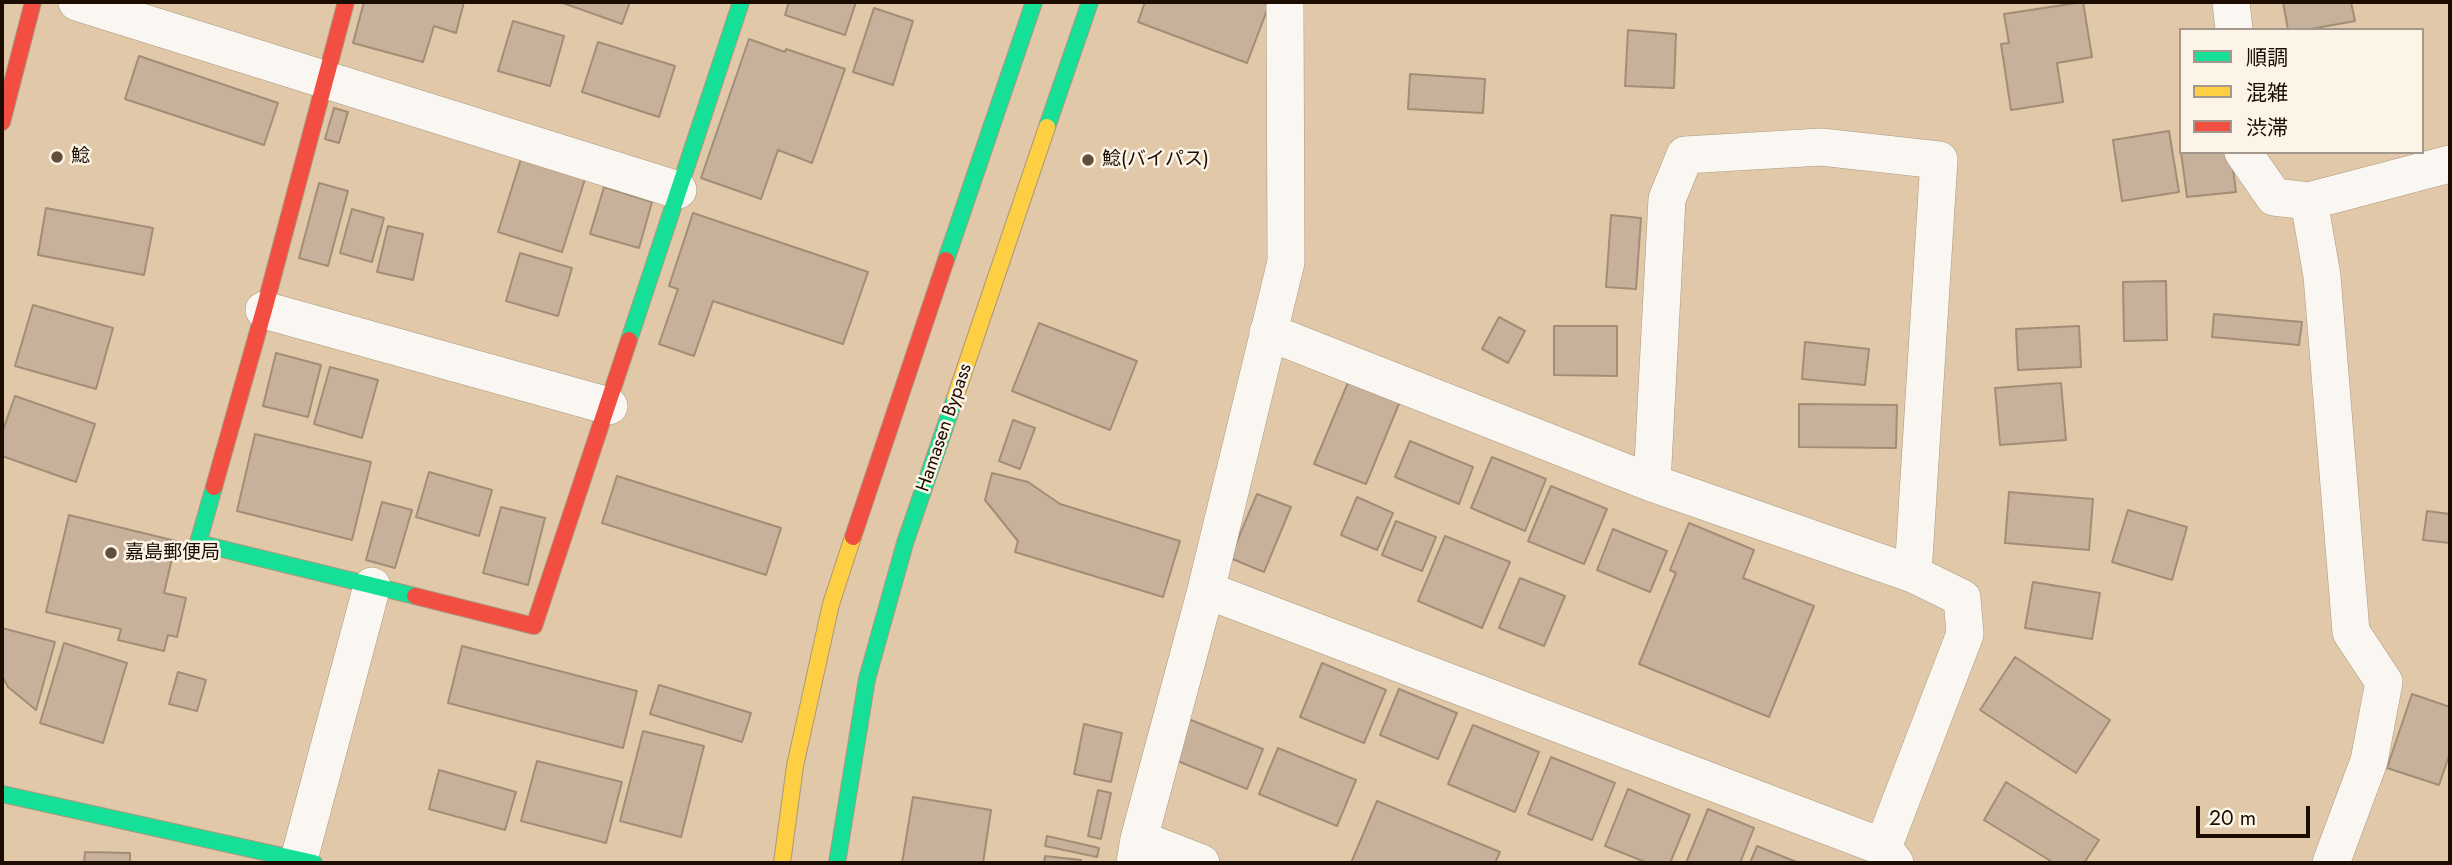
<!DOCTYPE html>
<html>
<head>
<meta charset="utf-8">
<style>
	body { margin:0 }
	#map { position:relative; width:2452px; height:865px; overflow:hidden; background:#e0c8a8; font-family:Jost,"Noto Sans JP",sans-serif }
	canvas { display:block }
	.frame { position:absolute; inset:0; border:4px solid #1c0d00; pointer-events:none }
	.legend { position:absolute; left:2179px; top:28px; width:245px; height:126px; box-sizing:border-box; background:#fdf4e8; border:2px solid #a3988b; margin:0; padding:9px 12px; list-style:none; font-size:21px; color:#1c0d00 }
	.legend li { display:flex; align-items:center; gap:14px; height:35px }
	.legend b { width:35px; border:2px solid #a3988b }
	.scale { position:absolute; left:2196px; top:806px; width:114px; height:32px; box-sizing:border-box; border:4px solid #1c0d00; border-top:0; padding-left:9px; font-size:21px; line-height:24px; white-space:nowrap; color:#1c0d00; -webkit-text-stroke:5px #fdf4e8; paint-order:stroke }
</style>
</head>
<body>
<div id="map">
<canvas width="2452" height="865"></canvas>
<div class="frame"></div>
<ul class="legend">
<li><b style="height:9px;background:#16e098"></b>順調</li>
<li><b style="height:9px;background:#ffcf43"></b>混雑</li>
<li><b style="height:9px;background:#f24e42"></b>渋滞</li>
</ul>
<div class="scale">20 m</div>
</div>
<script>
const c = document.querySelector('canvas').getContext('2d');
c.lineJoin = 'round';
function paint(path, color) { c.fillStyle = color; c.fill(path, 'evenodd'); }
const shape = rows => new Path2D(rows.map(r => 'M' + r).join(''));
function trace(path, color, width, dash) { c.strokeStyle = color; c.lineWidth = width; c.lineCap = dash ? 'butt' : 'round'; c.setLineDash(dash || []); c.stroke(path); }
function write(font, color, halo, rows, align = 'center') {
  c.font = font + ' Jost,"Noto Sans JP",sans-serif'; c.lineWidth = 5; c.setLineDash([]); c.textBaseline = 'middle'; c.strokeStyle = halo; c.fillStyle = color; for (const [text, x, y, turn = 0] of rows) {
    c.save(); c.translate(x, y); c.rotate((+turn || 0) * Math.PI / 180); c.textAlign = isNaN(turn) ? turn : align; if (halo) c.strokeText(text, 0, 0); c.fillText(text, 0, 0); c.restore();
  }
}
const building = shape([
	[364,2,464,2,456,33,434,26,423,62,353,43,364,2],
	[560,2,630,2,622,24,560,2],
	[789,2,856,2,845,35,785,15,789,2],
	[1145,2,1261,2,1269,5,1247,63,1138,22,1145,2],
	[2083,2,2092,57,2057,63,2063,102,2011,110,2001,44,2009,43,2004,14,2083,2],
	[2283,2,2351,2,2355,21,2305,30,2288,30,2283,2],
	[874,8,913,21,893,85,853,72,874,8],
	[513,21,564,36,550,86,498,71,513,21],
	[1628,30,1676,34,1674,88,1625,86,1628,30],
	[749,39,785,52,786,49,845,69,812,163,778,150,761,199,701,178,749,39],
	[598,42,675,66,659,117,582,92,598,42],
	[139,56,278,103,264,145,125,99,139,56],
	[1410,74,1485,79,1483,113,1408,109,1410,74],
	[334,108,348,112,339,143,325,139,334,108],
	[2169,131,2179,192,2122,201,2113,140,2169,131],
	[2181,152,2231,152,2236,192,2187,197,2181,152],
	[521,159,585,179,562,252,498,232,521,159],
	[319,183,348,191,328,266,299,258,319,183],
	[604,187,652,202,639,248,590,234,604,187],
	[46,208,153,228,144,275,38,255,46,208],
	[352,209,384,218,372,262,340,253,352,209],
	[693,213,868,272,843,344,713,301,694,356,659,344,678,289,669,286,693,213],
	[1611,215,1641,218,1636,289,1606,287,1611,215],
	[388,226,423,234,413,280,377,272,388,226],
	[520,253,572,268,558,316,506,301,520,253],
	[2166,281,2167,340,2124,341,2123,282,2166,281],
	[33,305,113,328,96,389,15,366,33,305],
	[2214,314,2302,322,2299,345,2212,337,2214,314],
	[1499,317,1525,331,1508,363,1482,349,1499,317],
	[1039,323,1137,361,1110,430,1012,391,1039,323],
	[1554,326,1617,326,1617,376,1554,375,1554,326],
	[2079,326,2081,367,2018,370,2016,329,2079,326],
	[1805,342,1869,349,1865,385,1802,379,1805,342],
	[276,353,321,365,308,417,263,406,276,353],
	[330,367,378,380,362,438,314,424,330,367],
	[1352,373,1403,394,1366,484,1314,464,1352,373],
	[2061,383,2066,440,2000,445,1995,388,2061,383],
	[15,396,95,424,76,482,2,456,2,433,15,396],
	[1799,404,1897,405,1896,448,1799,447,1799,404],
	[1013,420,1035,428,1020,469,999,461,1013,420],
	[255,434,371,462,352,540,237,511,255,434],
	[1410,441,1473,467,1459,504,1395,477,1410,441],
	[1492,457,1546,479,1525,531,1471,508,1492,457],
	[429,472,492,490,479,536,416,517,429,472],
	[992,473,1028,482,1060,504,1180,541,1163,597,1015,552,1018,541,985,500,992,473],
	[617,476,781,528,766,575,602,523,617,476],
	[1551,486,1607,509,1584,564,1528,541,1551,486],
	[2009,492,2093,499,2089,550,2005,543,2009,492],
	[1257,494,1291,507,1264,572,1230,558,1257,494],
	[1357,497,1393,513,1377,550,1341,535,1357,497],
	[382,502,412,510,395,568,366,560,382,502],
	[501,507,545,518,528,585,483,573,501,507],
	[2128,510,2187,527,2172,580,2112,562,2128,510],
	[2427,511,2450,514,2450,543,2423,540,2427,511],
	[69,515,176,541,164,593,186,598,177,637,168,635,164,651,118,640,121,629,46,612,69,515],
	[1396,521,1436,537,1422,571,1382,555,1396,521],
	[1689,523,1754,550,1743,578,1814,606,1769,717,1639,664,1676,573,1670,570,1689,523],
	[1613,529,1667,551,1650,592,1597,570,1613,529],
	[1445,536,1510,562,1482,628,1418,601,1445,536],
	[1520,578,1565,596,1544,646,1499,628,1520,578],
	[2033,582,2100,593,2092,639,2025,628,2033,582],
	[2,628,55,642,36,710,8,687,2,676,2,628],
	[64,643,127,663,103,743,40,723,64,643],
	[462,646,637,691,623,748,448,703,462,646],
	[2015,657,2110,720,2076,773,1980,710,2015,657],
	[1322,663,1386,690,1364,743,1300,717,1322,663],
	[178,672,206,680,197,711,169,704,178,672],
	[659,685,751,713,742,742,650,714,659,685],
	[1399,689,1457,713,1438,759,1380,735,1399,689],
	[2412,694,2450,707,2450,753,2439,785,2387,768,2412,694],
	[1186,718,1263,749,1247,789,1170,758,1186,718],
	[1084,724,1122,733,1111,782,1074,774,1084,724],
	[1473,725,1539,752,1515,812,1448,784,1473,725],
	[643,731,704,746,681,837,620,821,643,731],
	[1278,748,1356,780,1337,826,1259,794,1278,748],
	[1551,757,1615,783,1592,840,1528,814,1551,757],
	[537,761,622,782,606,843,521,821,537,761],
	[439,770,516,792,505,830,429,809,439,770],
	[2006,782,2099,840,2084,863,2054,863,1984,820,2006,782],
	[1628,789,1690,815,1670,863,1648,863,1605,846,1628,789],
	[1098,790,1111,793,1101,839,1088,836,1098,790],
	[913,797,991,810,983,863,902,863,913,797],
	[1377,801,1500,852,1495,863,1351,863,1377,801],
	[1708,809,1754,828,1740,863,1686,863,1708,809],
	[1047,836,1099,848,1097,857,1045,846,1047,836],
	[1757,846,1799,863,1750,863,1757,846],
	[85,852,130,853,130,863,84,863,85,852],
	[1045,856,1081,860,1081,863,1044,863,1045,856]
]);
paint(building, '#c8b19b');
trace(building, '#a28d77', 2);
const street = shape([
	[77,2,678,190],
	[2231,2,2234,30],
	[2243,152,2274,197,2309,201,2450,164],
	[2309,201,2322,276,2351,632,2384,682,2369,761,2331,863],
	[264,310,609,406],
	[1268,332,1652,483,1913,574,1962,598,1965,634,1883,847],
	[1652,483,1667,199,1685,155,1821,147,1939,160,1913,574],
	[1206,590,1883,847,1895,863],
	[1139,839,1201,863],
	[298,863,372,586],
	[1135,863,1139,839,1206,590,1286,262,1285,2]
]);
const fast = shape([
	[1047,127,1090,2],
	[946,260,1034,2],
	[629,340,741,2],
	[214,487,198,543,415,596],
	[2,794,314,863],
	[837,863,867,679,905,543,955,398]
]);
const slow = shape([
	[955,398,1047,127],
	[782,863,795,766,831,604,853,537]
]);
const jam = shape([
	[2,122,33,2],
	[214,487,264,310,346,2],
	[853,537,946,260],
	[415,596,534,626,629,340]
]);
trace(street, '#ab987f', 38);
trace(fast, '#ab987f', 18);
trace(slow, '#ab987f', 18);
trace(jam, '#ab987f', 18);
trace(street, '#faf7f2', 37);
trace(fast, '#16e098', 16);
trace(slow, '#ffcf43', 16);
trace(jam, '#f24e42', 16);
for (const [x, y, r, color] of [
	[57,157,7,"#614e3b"],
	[1088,160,7,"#614e3b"],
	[111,553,7,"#614e3b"]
]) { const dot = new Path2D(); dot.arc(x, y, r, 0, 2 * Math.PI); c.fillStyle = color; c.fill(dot); trace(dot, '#fdf4e8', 2.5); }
write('19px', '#1c0d00', '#fdf4e8', [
	["鯰",71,157],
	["鯰(バイパス)",1102,160],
	["嘉島郵便局",125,553]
], 'left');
write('19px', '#1c0d00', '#fdf4e8', [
	["Hamasen Bypass",945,428,-71]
]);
</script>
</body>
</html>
